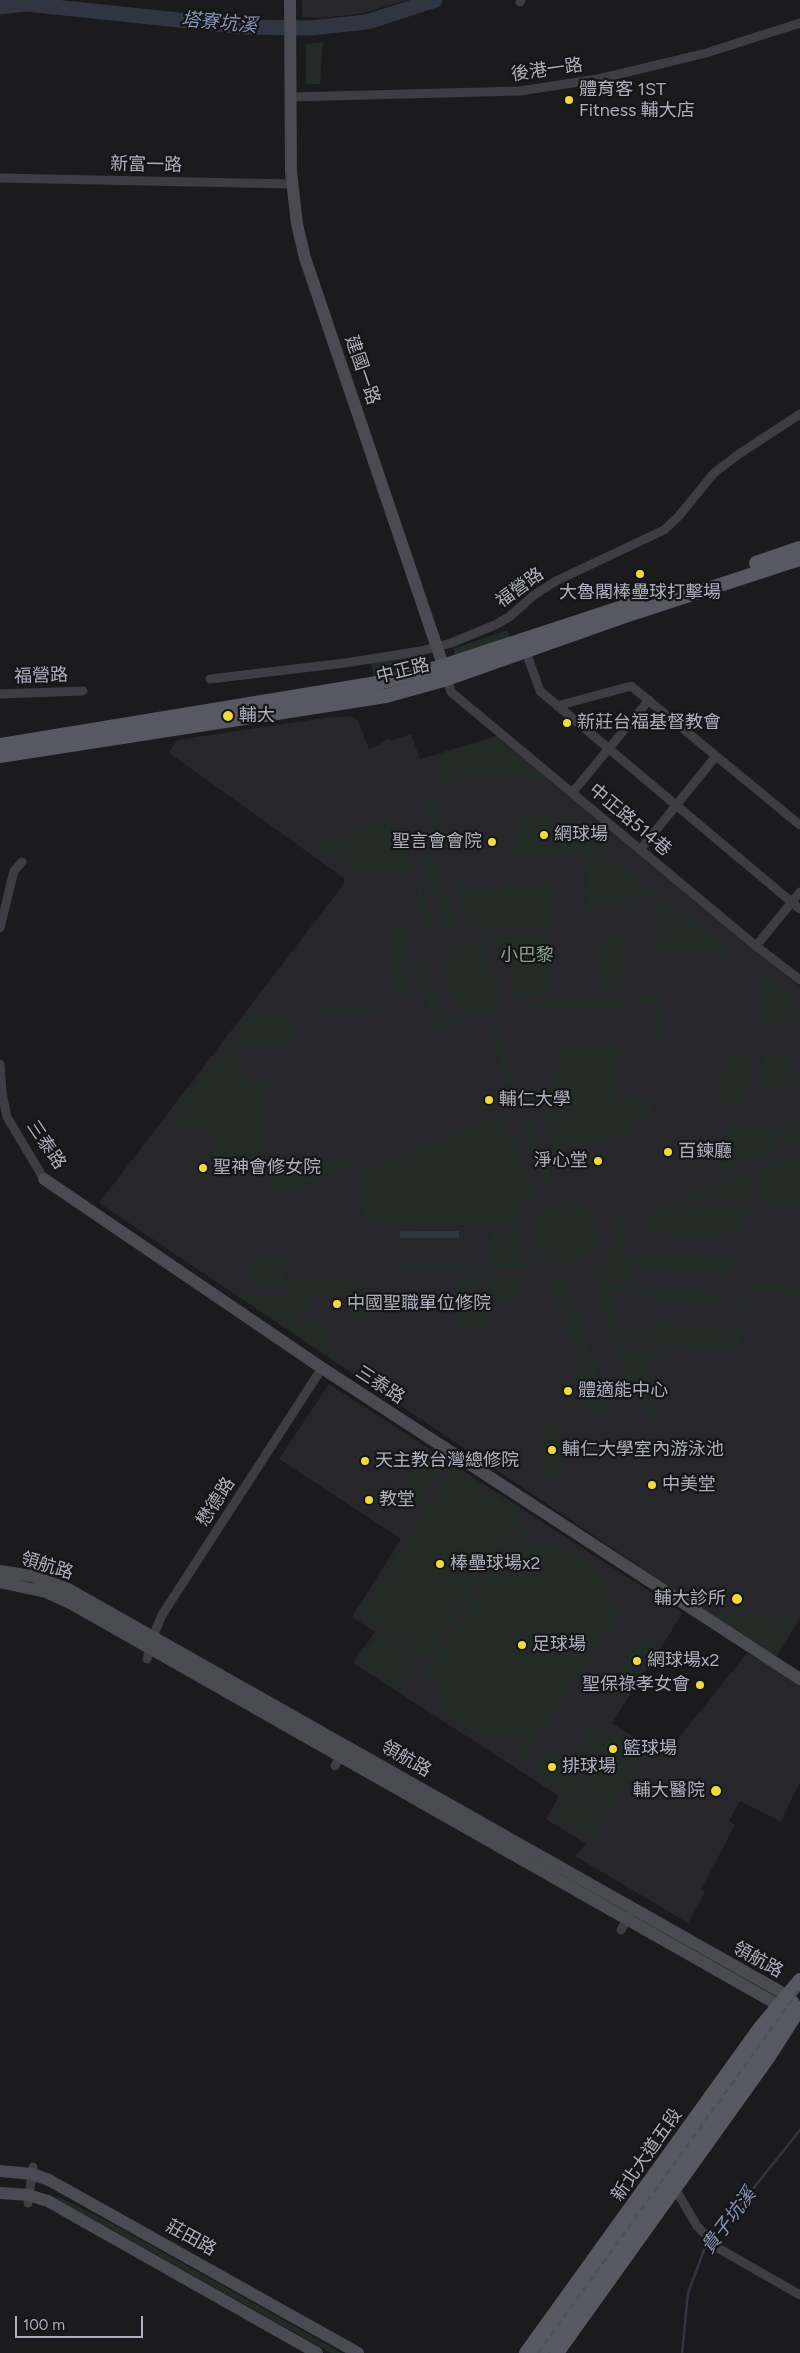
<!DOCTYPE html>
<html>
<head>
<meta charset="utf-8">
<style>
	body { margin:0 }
	#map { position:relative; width:800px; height:2353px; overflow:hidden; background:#1b1a1d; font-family:Figtree,sans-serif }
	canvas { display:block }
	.scale { position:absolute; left:15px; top:2316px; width:128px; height:22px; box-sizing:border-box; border:2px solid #adafbc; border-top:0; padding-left:6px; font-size:15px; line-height:18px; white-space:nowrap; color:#adafbc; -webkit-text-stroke:4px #161518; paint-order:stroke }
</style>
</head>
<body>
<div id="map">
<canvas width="800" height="2353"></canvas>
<div class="scale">100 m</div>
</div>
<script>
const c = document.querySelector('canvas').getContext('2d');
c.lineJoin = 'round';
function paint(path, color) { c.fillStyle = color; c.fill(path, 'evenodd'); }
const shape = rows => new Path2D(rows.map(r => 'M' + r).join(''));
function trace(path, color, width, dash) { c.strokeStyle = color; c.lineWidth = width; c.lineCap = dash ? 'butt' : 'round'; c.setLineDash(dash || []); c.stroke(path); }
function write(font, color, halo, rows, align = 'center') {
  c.font = font + ' Figtree,"Noto Sans TC",sans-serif'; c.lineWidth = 4.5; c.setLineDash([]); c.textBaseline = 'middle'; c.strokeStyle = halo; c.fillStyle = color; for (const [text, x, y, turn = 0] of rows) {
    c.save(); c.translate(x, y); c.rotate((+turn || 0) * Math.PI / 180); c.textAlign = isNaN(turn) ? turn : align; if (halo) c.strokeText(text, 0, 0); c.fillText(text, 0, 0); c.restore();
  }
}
paint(shape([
	[302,0,407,0,360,14,320,18,302,17],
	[350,714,329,718,352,716,358,721,369,749,381,744,380,742,389,738,390,741,411,734,420,759,497,736,800,987,800,1618,776,1658,99,1203,343,885,345,879,169,753,177,740],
	[329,1384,683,1613,612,1723,664,1756,747,1653,800,1684,800,1782,781,1822,740,1801,729,1821,735,1825,701,1890,705,1892,688,1923,575,1856,586,1844,546,1819,559,1796,353,1663,375,1632,352,1617,401,1539,279,1459]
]), '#27262a');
paint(shape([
	[323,42,320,84,306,84,306,44],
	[507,630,510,637,456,656,453,649],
	[423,655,429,665,374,676,371,662],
	[497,736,550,780,439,781,437,756],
	[429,799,438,811,448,843,445,846,441,845,425,800],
	[514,814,555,814,557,856,516,857],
	[560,816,639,881,639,898,626,898,626,908,587,909,586,854,561,854],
	[393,817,412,870,409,874,358,874,315,844],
	[433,854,458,929,447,932,421,858],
	[419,880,437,934,426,926,419,912,416,902],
	[463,883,462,891,501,891,502,883,554,883,555,928,480,929,467,926,457,894,457,889],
	[644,884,734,953,657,954,657,898,644,898],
	[407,924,405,962,391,980,391,930,401,930],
	[625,933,626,989,601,990,600,967,591,958,608,934],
	[546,934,556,960,549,960,545,967,550,982,550,995,513,996,511,973,505,955,486,936],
	[455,941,474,944,483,952,495,971,499,984,499,998,496,1006,487,1016,477,1016,468,1012,455,1000,448,989,445,978,444,964,446,955],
	[434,950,430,967,432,988,442,1010,460,1023,436,1032,422,988,415,988,413,966],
	[763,969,793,994,793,1011,800,1016,800,1025,766,1026,763,1022],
	[406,971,409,999,389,991],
	[640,996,659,996,661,1049,657,1049,655,1005,641,1005],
	[626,997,626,1006,527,1009,526,1001],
	[318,1005,376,1005,376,1013,318,1014],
	[250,1016,290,1016,292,1044,239,1046,239,1065,251,1080,267,1079,268,1127,263,1127,262,1157,211,1157,212,1131,177,1130,177,1108],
	[493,1029,498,1029,515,1080,512,1083,506,1083,490,1032],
	[618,1046,620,1100,652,1100,653,1122,632,1123,632,1134,555,1152,531,1087,550,1087,559,1074,559,1047],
	[725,1054,752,1055,752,1089,746,1090,746,1103,720,1104,719,1073,726,1073],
	[762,1056,788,1056,787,1073,800,1073,800,1088,761,1089],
	[503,1113,534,1194,523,1206,516,1226,400,1225,395,1222,363,1222,362,1171],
	[526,1122,530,1122,552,1180,549,1185,544,1183,522,1125],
	[787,1122,800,1122,800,1142,792,1145,779,1128],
	[768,1124,786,1147,723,1170,718,1167,715,1158,717,1153,728,1152,727,1125],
	[800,1155,800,1205,759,1202,762,1169],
	[361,1159,361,1161,271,1198,271,1160,323,1160,328,1164,333,1160],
	[753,1172,751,1201,680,1196],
	[668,1200,749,1208,749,1215,741,1214,739,1236,729,1236,729,1231,719,1231,718,1238,648,1232,651,1208],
	'532 1233a32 32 0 1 1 64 0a32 32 0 1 1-64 0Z',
	[626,1215,623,1258,646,1260,647,1252,731,1259,730,1275,633,1267,634,1281,591,1277,589,1273,603,1261,611,1242,612,1231,609,1219],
	[492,1232,505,1232,509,1236,519,1234,520,1244,525,1257,536,1269,393,1270,393,1265,491,1265],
	[252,1259,285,1259,286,1280,368,1279,369,1321,352,1322,351,1296,307,1296,307,1309,299,1309,299,1323,319,1324,319,1328,328,1329,328,1349,337,1355,334,1359,239,1296,289,1296,288,1284,252,1283],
	[459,1277,479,1277,485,1301,460,1302],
	[485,1277,529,1277,516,1297,507,1301,495,1298],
	[548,1279,566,1281,611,1410,591,1412,579,1395,575,1342,567,1333],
	[751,1282,800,1286,800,1295,750,1291],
	[595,1283,744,1296,740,1350,612,1342],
	[623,1288,648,1290,647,1298,718,1304,719,1297,741,1299,739,1330,646,1323,645,1331,616,1328,612,1292],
	[486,1305,493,1329,460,1330,460,1306],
	[617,1347,661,1350,661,1356,650,1355,648,1363,649,1387,657,1398,661,1414,651,1420,636,1389,628,1384],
	[561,1421,563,1477,544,1478,541,1422],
	[421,1455,441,1468,418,1503,398,1490],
	[452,1468,522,1513,428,1660,358,1616],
	[519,1527,529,1533,519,1548,538,1545,560,1548,577,1555,603,1580,610,1592,612,1605,614,1603,623,1609,524,1758,515,1753,524,1740,498,1740,469,1730,443,1706,436,1693,435,1677,431,1681,424,1676],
	[717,1612,789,1618,790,1615,799,1616,775,1656,714,1615],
	[379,1632,421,1660,401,1690,359,1663],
	[640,1640,654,1648,634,1681,620,1673],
	[595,1722,610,1732,585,1769,571,1759],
	[615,1729,632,1740,592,1798,575,1786,594,1759,610,1769,594,1758],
	[633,1741,650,1752,630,1782,613,1770],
	[552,1749,584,1769,573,1787,609,1812,590,1840,553,1815,565,1796,534,1776],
	[612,1771,629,1783,610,1811,593,1799],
	[57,2196,118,2227,342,2353,331,2353,56,2198]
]), '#222b25');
paint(shape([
	[400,1231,459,1231,459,1238,400,1238]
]), '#303641');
trace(shape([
	[713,2239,800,2130],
	[682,2353,688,2293,704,2250,710,2243]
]), '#303641', 2.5);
trace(shape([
	[0,7,26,4,246,27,310,28,367,22,435,0]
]), '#303641', 15);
trace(shape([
	[520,2,521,0],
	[291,97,520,91,598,79,636,70,706,53,800,23],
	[0,178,291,184],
	[526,652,540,691,800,909],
	[210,679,345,663,421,651,451,643,495,625,509,617,534,595,556,581,664,530,678,517,714,473,739,454,800,414],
	[447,679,451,692,756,946,800,980],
	[0,694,83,691],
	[557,706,631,686,800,825],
	[572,793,649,700],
	[640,850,716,756],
	[0,928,14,871,22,862],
	[756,946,800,892],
	[0,1064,2,1093,7,1117,44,1179],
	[147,1659,153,1636,162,1615,322,1368],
	[335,1766,341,1756],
	[621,1930,629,1916],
	[673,2185,697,2226,718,2248,800,2295],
	[28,2203,33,2167]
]), '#3e3d44', 9);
trace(shape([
	[290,0,291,172,297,224,305,258,446,674],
	[44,1179,322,1368,800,1679],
	[0,1571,32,1576,68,1589,788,1996],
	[0,1582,46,1592,72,1604,780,2006],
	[0,2171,32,2174,49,2180,358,2353],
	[0,2193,28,2195,48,2201,317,2353]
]), '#494a52', 12);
trace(shape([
	[756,563,800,548],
	[0,745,383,682,443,666,638,602],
	[0,756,386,696,447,679,631,614,800,559],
	[526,2353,759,2029,800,1980],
	[541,2353,793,2003],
	[557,2353,768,2058,800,2008]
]), '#575861', 14);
trace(shape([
	[538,2353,800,1989]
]), '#4e4f57', 2.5, [6, 5]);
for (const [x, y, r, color] of [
	[569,100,5,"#f3da3c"],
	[640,574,5,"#f3da3c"],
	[228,716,6,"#f3da3c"],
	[567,723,5,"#f3da3c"],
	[544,835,5,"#f3da3c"],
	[492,842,5,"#f3da3c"],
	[489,1100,5,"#f3da3c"],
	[668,1152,5,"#f3da3c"],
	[598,1161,5,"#f3da3c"],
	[203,1168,5,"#f3da3c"],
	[337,1304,5,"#f3da3c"],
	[568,1391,5,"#f3da3c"],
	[552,1450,5,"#f3da3c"],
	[365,1461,5,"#f3da3c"],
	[652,1485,5,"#f3da3c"],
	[369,1500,5,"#f3da3c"],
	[440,1564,5,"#f3da3c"],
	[737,1599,6,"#f3da3c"],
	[522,1645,5,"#f3da3c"],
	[637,1661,5,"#f3da3c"],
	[700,1685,5,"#f3da3c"],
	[613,1749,5,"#f3da3c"],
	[552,1767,5,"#f3da3c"],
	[716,1791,6,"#f3da3c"]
]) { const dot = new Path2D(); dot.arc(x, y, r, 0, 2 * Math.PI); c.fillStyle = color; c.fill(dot); trace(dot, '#161518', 2); }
write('18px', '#adafbc', '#161518', [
	["後港一路",547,70,-8],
	["新富一路",146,165,1],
	["建國一路",362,370,71],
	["福營路",520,588,-36],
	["中正路",403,671,-14],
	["福營路",41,676,-2],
	["中正路514巷",630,820,40],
	["三泰路",46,1145,56],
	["三泰路",380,1385,33],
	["懋德路",216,1502,-57],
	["領航路",47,1566,17],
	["領航路",406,1759,30],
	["領航路",758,1960,29],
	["新北大道五段",647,2155,-55],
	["莊田路",191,2238,29]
]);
write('18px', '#adafbc', '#161518', [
	["體育客 1ST",579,90],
	["Fitness 輔大店",579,111],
	["大魯閣棒壘球打擊場",640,593,"center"],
	["輔大",239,716],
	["新莊台福基督教會",577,723],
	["網球場",554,835],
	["聖言會會院",482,842,"right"],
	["輔仁大學",499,1100],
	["百鍊廳",678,1152],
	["淨心堂",588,1161,"right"],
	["聖神會修女院",213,1168],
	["中國聖職單位修院",347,1304],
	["體適能中心",578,1391],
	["輔仁大學室內游泳池",562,1450],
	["天主教台灣總修院",375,1461],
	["中美堂",662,1485],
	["教堂",379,1500],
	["棒壘球場x2",450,1564],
	["輔大診所",726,1599,"right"],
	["足球場",532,1645],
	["網球場x2",647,1661],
	["聖保祿孝女會",690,1685,"right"],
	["籃球場",623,1749],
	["排球場",562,1767],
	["輔大醫院",705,1791,"right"]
], 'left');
write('18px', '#84a78d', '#161518', [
	["小巴黎",527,956]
]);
write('italic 19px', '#8595b6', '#161518', [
	["塔寮坑溪",219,23,5],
	["貴子坑溪",729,2221,-53]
]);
</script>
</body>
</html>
